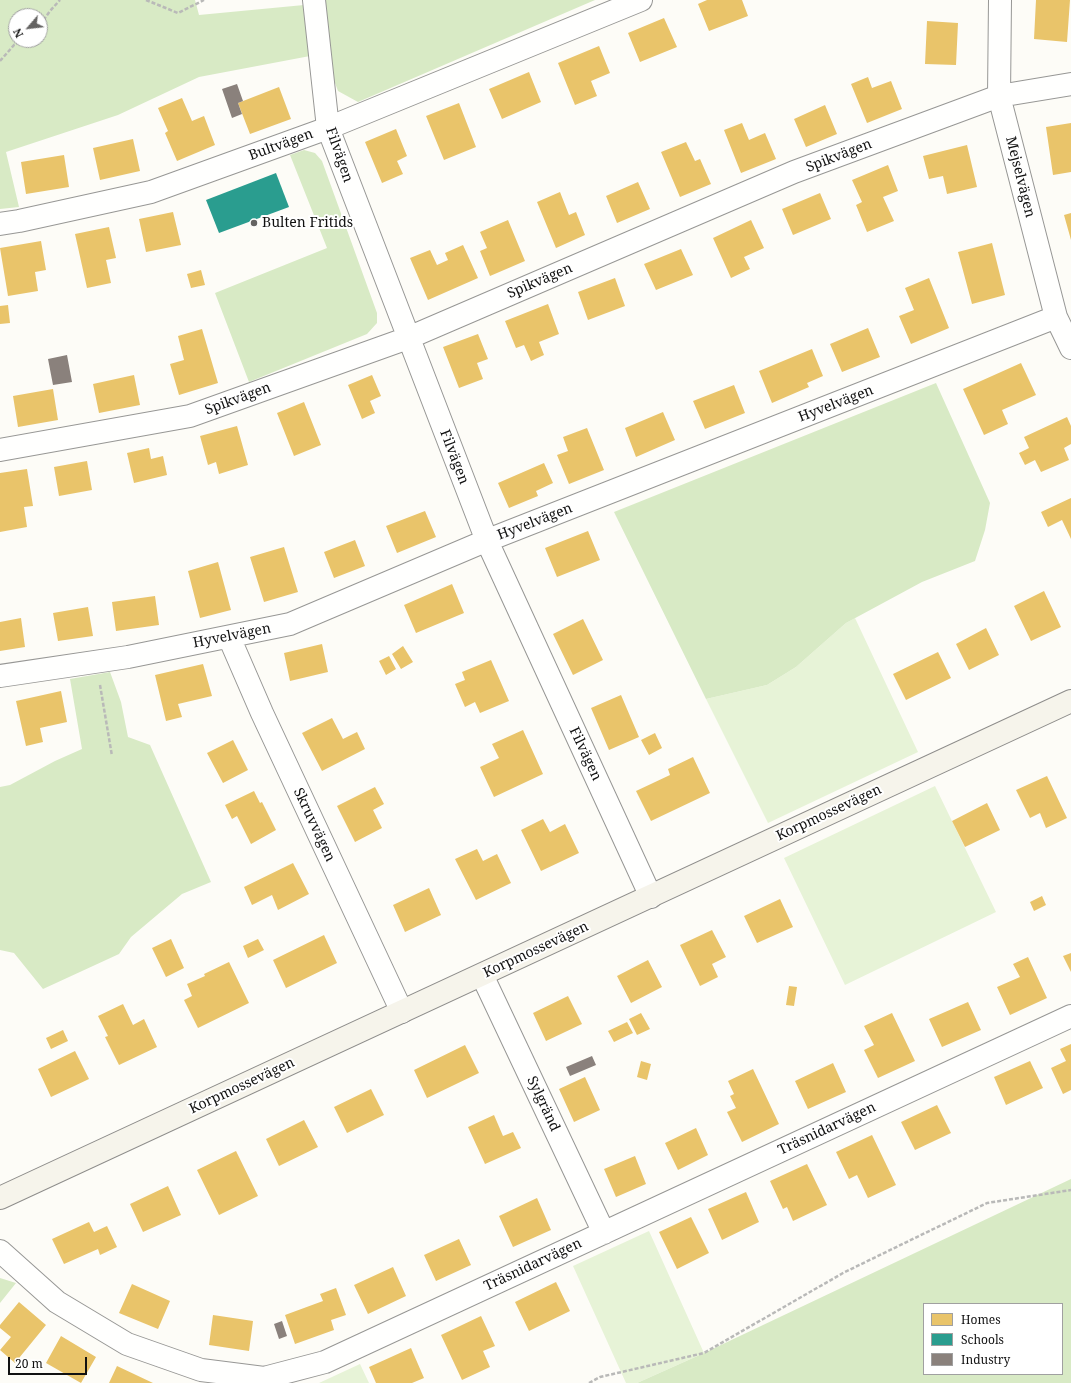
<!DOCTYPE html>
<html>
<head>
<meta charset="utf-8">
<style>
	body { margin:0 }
	#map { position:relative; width:1071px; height:1383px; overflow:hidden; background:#fdfcf7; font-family:"Noto Serif",serif }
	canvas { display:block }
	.legend { position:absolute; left:923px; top:1303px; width:140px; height:72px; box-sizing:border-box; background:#fff; border:1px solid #a0a0a0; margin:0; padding:5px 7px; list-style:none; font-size:12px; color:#111 }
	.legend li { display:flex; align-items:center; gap:8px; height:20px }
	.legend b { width:20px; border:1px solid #a0a0a0 }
	.north { position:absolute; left:8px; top:8px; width:40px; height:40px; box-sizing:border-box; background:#fff; border:1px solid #a0a0a0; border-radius:50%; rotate:242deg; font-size:11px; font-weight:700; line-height:16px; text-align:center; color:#111 }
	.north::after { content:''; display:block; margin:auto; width:14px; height:18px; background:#646362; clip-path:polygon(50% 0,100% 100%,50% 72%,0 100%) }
	.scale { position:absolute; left:8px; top:1357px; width:79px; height:18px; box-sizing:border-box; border:2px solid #111; border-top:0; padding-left:5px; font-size:12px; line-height:14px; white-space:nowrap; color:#111; -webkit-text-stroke:3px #fff; paint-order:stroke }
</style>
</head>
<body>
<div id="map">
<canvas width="1071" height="1383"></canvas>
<ul class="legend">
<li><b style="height:11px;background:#e9c46a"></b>Homes</li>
<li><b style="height:11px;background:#2a9d8f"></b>Schools</li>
<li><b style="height:11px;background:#8a817c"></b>Industry</li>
</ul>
<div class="north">N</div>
<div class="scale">20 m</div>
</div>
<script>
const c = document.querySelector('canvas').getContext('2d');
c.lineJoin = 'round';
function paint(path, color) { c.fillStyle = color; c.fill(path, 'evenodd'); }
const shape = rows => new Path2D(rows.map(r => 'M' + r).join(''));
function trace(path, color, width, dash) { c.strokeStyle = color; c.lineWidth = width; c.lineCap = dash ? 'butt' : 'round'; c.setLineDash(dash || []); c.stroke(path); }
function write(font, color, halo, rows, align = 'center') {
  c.font = font + ' "Noto Serif",serif'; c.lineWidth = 4; c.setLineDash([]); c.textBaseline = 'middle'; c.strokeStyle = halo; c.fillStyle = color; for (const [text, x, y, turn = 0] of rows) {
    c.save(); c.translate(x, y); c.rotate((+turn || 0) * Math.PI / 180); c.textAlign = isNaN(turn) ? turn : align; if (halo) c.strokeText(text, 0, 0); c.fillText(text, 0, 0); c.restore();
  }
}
paint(shape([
	[855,618,918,752,768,823,706,699,767,685,796,667,846,623],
	[935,786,996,912,845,985,784,858],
	[649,1231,704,1353,637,1383,626,1383,573,1266],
	[360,1364,369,1383,319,1383]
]), '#e7f3d7');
paint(shape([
	[0,0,195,0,199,15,304,5,310,56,199,77,118,115,6,152,19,207,0,209],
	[16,16,40,16,40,40,16,40],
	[324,0,595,0,358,102,338,91,332,75],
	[304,150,315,153,322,161,377,313,377,323,367,334,249,382,215,293,327,248,290,155],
	[936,383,990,503,985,530,975,561,922,582,846,623,796,667,767,685,706,699,614,512],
	[110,672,121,702,128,737,150,745,211,882,182,894,131,937,119,954,43,989,14,953,0,950,0,787,10,785,55,761,82,749,70,679],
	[1071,1179,1071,1383,637,1383,704,1353],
	[924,1304,1062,1304,1062,1374,924,1374],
	[0,1278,16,1283,0,1303]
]), '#d8eac5');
paint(shape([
	[707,0,742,0,748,16,709,31,698,4],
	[1036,0,1070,0,1067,42,1034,39],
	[664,18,677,47,640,62,628,33],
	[927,21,958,23,956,65,925,64],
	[599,46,610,73,591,81,597,96,575,105,558,63],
	[529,72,541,102,502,119,489,89],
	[868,77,872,88,891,81,902,109,867,123,851,84],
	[279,87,291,119,250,134,238,103],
	[182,98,192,121,204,116,215,145,177,161,165,133,168,131,158,108],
	[459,103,476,147,444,160,426,116],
	[825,105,837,134,806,147,794,119],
	[742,123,749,140,765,133,776,159,741,173,724,130],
	[1071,123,1071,172,1053,175,1046,127],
	[396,129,407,156,397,161,403,174,382,183,365,142],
	[133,139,140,171,100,180,93,148],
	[686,142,695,161,700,159,711,184,680,197,661,152],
	[967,145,977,187,947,194,943,176,929,179,923,156],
	[64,155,69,187,26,194,21,162],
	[888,165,898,191,883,197,894,221,867,232,856,205,862,202,852,180],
	[638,182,650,209,617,223,606,196],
	[560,192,569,215,576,212,585,235,556,248,537,202],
	[820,193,831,219,793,235,782,209],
	[173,212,181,245,146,252,139,219],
	[1071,213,1071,240,1064,215],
	[508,220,525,261,490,276,480,251,487,248,480,232],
	[751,220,764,248,744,257,750,269,731,278,713,238],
	[109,227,116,258,106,260,111,283,87,288,75,234],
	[41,241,46,270,35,272,38,291,8,296,0,248],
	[992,243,1005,295,972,304,958,252],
	[463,245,478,278,428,300,410,258,430,250,437,265,448,260,445,253],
	[681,249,693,275,656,290,644,264],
	[201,270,205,285,191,288,187,274],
	[615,278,625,306,588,320,578,292],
	[929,278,949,328,911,344,899,316,914,310,905,288],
	[548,304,559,334,539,342,544,355,531,361,524,345,516,348,505,321],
	[8,305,10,323,0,324,0,306],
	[868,328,880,357,842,372,830,344],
	[202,329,218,383,179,395,170,364,184,360,178,336],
	[478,334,488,359,477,363,483,379,459,388,443,347],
	[812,349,823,376,807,383,809,387,772,403,759,371],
	[1021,363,1036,395,1002,410,1008,424,984,435,963,389],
	[134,375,140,405,99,413,93,384],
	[372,375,381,396,370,401,375,413,362,419,348,385],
	[734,385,745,413,705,429,693,401],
	[53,389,58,420,18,427,13,396],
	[304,402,321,445,294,456,277,413],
	[663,412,675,440,636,457,625,428],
	[1067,417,1071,426,1071,444,1064,448,1069,460,1041,472,1035,460,1025,465,1019,453,1029,448,1024,437],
	[237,426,248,465,219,474,216,462,208,465,200,436],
	[587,428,604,470,569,484,557,455,568,451,563,437],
	[149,448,151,459,163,456,167,475,134,483,127,453],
	[87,461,92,490,59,496,54,467],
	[544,463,553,483,536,491,538,496,509,508,498,483],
	[27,469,33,506,24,507,27,527,0,532,0,473],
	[1071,498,1071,539,1062,520,1048,527,1041,512],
	[425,511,436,537,397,553,386,526],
	[588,531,600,560,557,577,545,548],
	[355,540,365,566,334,578,324,552],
	[284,547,298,592,264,602,250,557],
	[218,562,231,610,200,618,188,571],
	[452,584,464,613,416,633,404,605],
	[1044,591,1061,627,1031,641,1014,606],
	[155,596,159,625,116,631,112,602],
	[88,607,93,636,58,641,53,613],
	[21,618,25,647,0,651,0,622],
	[583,619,603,660,573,675,553,634],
	[986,628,999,655,969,670,956,644],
	[322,644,328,672,290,681,284,653],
	[403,646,413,662,401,669,392,654],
	[938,652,951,678,906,700,893,674],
	[389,656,396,669,386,675,379,661],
	[491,660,509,701,480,713,475,702,465,707,455,684,465,680,462,672],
	[203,664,212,696,178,704,182,717,166,721,155,675],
	[61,691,67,722,40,728,43,742,26,746,16,701],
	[621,695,639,737,609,750,591,708],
	[332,718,343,739,357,732,365,749,322,771,302,733],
	[523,730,543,774,494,797,480,767,499,758,492,744],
	[655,733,662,748,649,755,641,740],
	[233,740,248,770,223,783,207,753],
	[693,757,710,793,651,821,636,791,670,775,668,769],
	[1047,776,1067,818,1046,828,1040,813,1030,818,1016,790],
	[375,787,384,804,373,810,382,828,355,842,337,806],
	[254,791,260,803,262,802,276,830,251,844,237,816,232,819,225,805],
	[987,803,1000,830,965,847,952,821],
	[543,819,550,832,565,824,579,853,541,871,521,830],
	[477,849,483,861,497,854,511,883,476,900,455,859],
	[293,863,309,894,278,910,272,895,252,905,244,887],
	[429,888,441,915,405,932,393,905],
	[1042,896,1046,905,1034,911,1030,902],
	[780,899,793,927,757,943,744,916],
	[712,930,726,957,712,964,718,977,700,986,680,945],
	[324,935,337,963,286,988,273,960],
	[171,939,184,968,166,977,152,948],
	[258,939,264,950,248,958,243,946],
	[1071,953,1071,972,1063,956],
	[1028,957,1047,998,1010,1015,997,987,1020,977,1013,964],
	[648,960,662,987,631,1003,617,976],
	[229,962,249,1003,198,1028,184,1000,192,996,187,984,205,976,204,974],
	[789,986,797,987,794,1006,786,1005],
	[568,996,582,1024,546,1041,533,1013],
	[968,1002,981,1030,942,1047,929,1019],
	[123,1004,133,1025,144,1019,157,1047,119,1065,105,1037,108,1036,98,1016],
	[641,1013,650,1029,637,1035,629,1019],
	[892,1013,915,1061,878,1078,864,1050,874,1045,864,1026],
	[627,1022,633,1033,614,1042,608,1031],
	[63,1030,68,1041,51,1049,46,1038],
	[1071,1044,1071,1090,1063,1094,1051,1068,1066,1061,1060,1049],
	[465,1045,479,1073,427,1098,414,1070],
	[75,1051,89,1079,51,1097,38,1069],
	[641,1061,651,1064,647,1080,637,1077],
	[1030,1061,1043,1088,1006,1105,994,1077],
	[833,1063,846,1092,808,1109,795,1081],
	[753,1069,779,1124,742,1142,727,1112,736,1108,730,1096,734,1094,728,1081],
	[585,1077,600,1110,574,1122,559,1089],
	[371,1089,384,1115,347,1133,334,1107],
	[937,1105,951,1133,915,1150,901,1122],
	[494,1115,503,1136,513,1132,521,1148,485,1164,468,1127],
	[304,1120,318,1147,279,1166,266,1139],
	[696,1128,708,1155,678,1170,665,1143],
	[872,1135,896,1185,868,1198,857,1175,849,1179,836,1152],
	[236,1151,258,1196,219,1215,197,1170],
	[635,1156,646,1184,616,1197,604,1169],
	[807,1164,827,1205,793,1221,787,1207,783,1209,770,1181],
	[168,1186,181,1215,143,1232,130,1204],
	[746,1192,759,1222,722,1240,708,1209],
	[537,1198,551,1230,513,1247,499,1216],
	[691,1217,709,1253,677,1269,659,1232],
	[89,1222,94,1232,107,1226,117,1247,100,1255,98,1249,64,1264,52,1239],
	[459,1239,471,1265,436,1281,424,1255],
	[393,1267,406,1296,368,1314,354,1285],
	[556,1282,570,1311,529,1331,515,1302],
	[132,1284,170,1301,158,1329,119,1313],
	[336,1288,346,1315,331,1320,334,1330,295,1344,285,1315,323,1301,320,1294],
	[19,1302,46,1325,15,1363,0,1350,11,1337,0,1328,0,1325],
	[213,1315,253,1321,249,1351,209,1345],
	[481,1316,495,1346,483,1351,490,1367,462,1380,441,1335],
	[61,1336,96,1357,81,1383,46,1363],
	[411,1348,424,1378,412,1383,376,1383,369,1367],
	[117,1366,153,1383,109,1383]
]), '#e9c46a');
paint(shape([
	[276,173,289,207,219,233,206,200]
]), '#2a9d8f');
paint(shape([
	[237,84,243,101,238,103,242,114,232,118,222,89],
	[67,355,72,382,53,385,48,359],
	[592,1056,596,1065,570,1076,566,1067],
	[282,1321,287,1336,279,1339,274,1324]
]), '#8a817c');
const street = shape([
	[314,0,328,128,487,541,651,897],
	[1000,0,999,96,1056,317,1071,348],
	[0,224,19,221,151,192,328,128,641,0],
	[0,450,190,416,408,338,794,172,999,96,1071,84],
	[229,637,262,713,402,1012],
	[0,676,128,657,290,624,483,542,1056,317],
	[482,975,604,1233],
	[0,1251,57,1302,127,1344,201,1370,264,1378,325,1362,1071,1016]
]);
const secondary = shape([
	[0,1198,1071,701]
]);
trace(street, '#979795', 24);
trace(secondary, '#8e8d8b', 24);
trace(shape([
	[146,0,178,13,204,0],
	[40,25,50,11,60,0],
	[0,61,14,45,27,40],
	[100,685,112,756],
	[589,1383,600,1377,704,1353,843,1273,987,1203,1071,1190]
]), '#b9b9b8', 2.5, [4, 2]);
trace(street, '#fffffe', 22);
trace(secondary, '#f6f4eb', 22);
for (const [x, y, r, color] of [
	[254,223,4,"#646362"]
]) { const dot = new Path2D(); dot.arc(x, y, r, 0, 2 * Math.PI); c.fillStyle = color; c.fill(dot); trace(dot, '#fff', 1.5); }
write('14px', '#111', '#fff', [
	["Bultvägen",281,145,-20],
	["Filvägen",339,155,71],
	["Spikvägen",839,156,-21],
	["Mejselvägen",1020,177,76],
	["Spikvägen",540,281,-23],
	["Spikvägen",238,399,-20],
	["Hyvelvägen",836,404,-21],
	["Filvägen",454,457,69],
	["Hyvelvägen",535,522,-21],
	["Hyvelvägen",232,636,-11],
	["Filvägen",585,754,65],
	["Korpmossevägen",829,813,-25],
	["Skruvvägen",314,825,65],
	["Korpmossevägen",536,950,-25],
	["Korpmossevägen",242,1086,-25],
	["Sylgränd",543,1104,65],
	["Träsnidarvägen",827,1129,-25],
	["Träsnidarvägen",533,1265,-25]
]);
write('14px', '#111', '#fff', [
	["Bulten Fritids",262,223]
], 'left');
</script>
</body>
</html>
